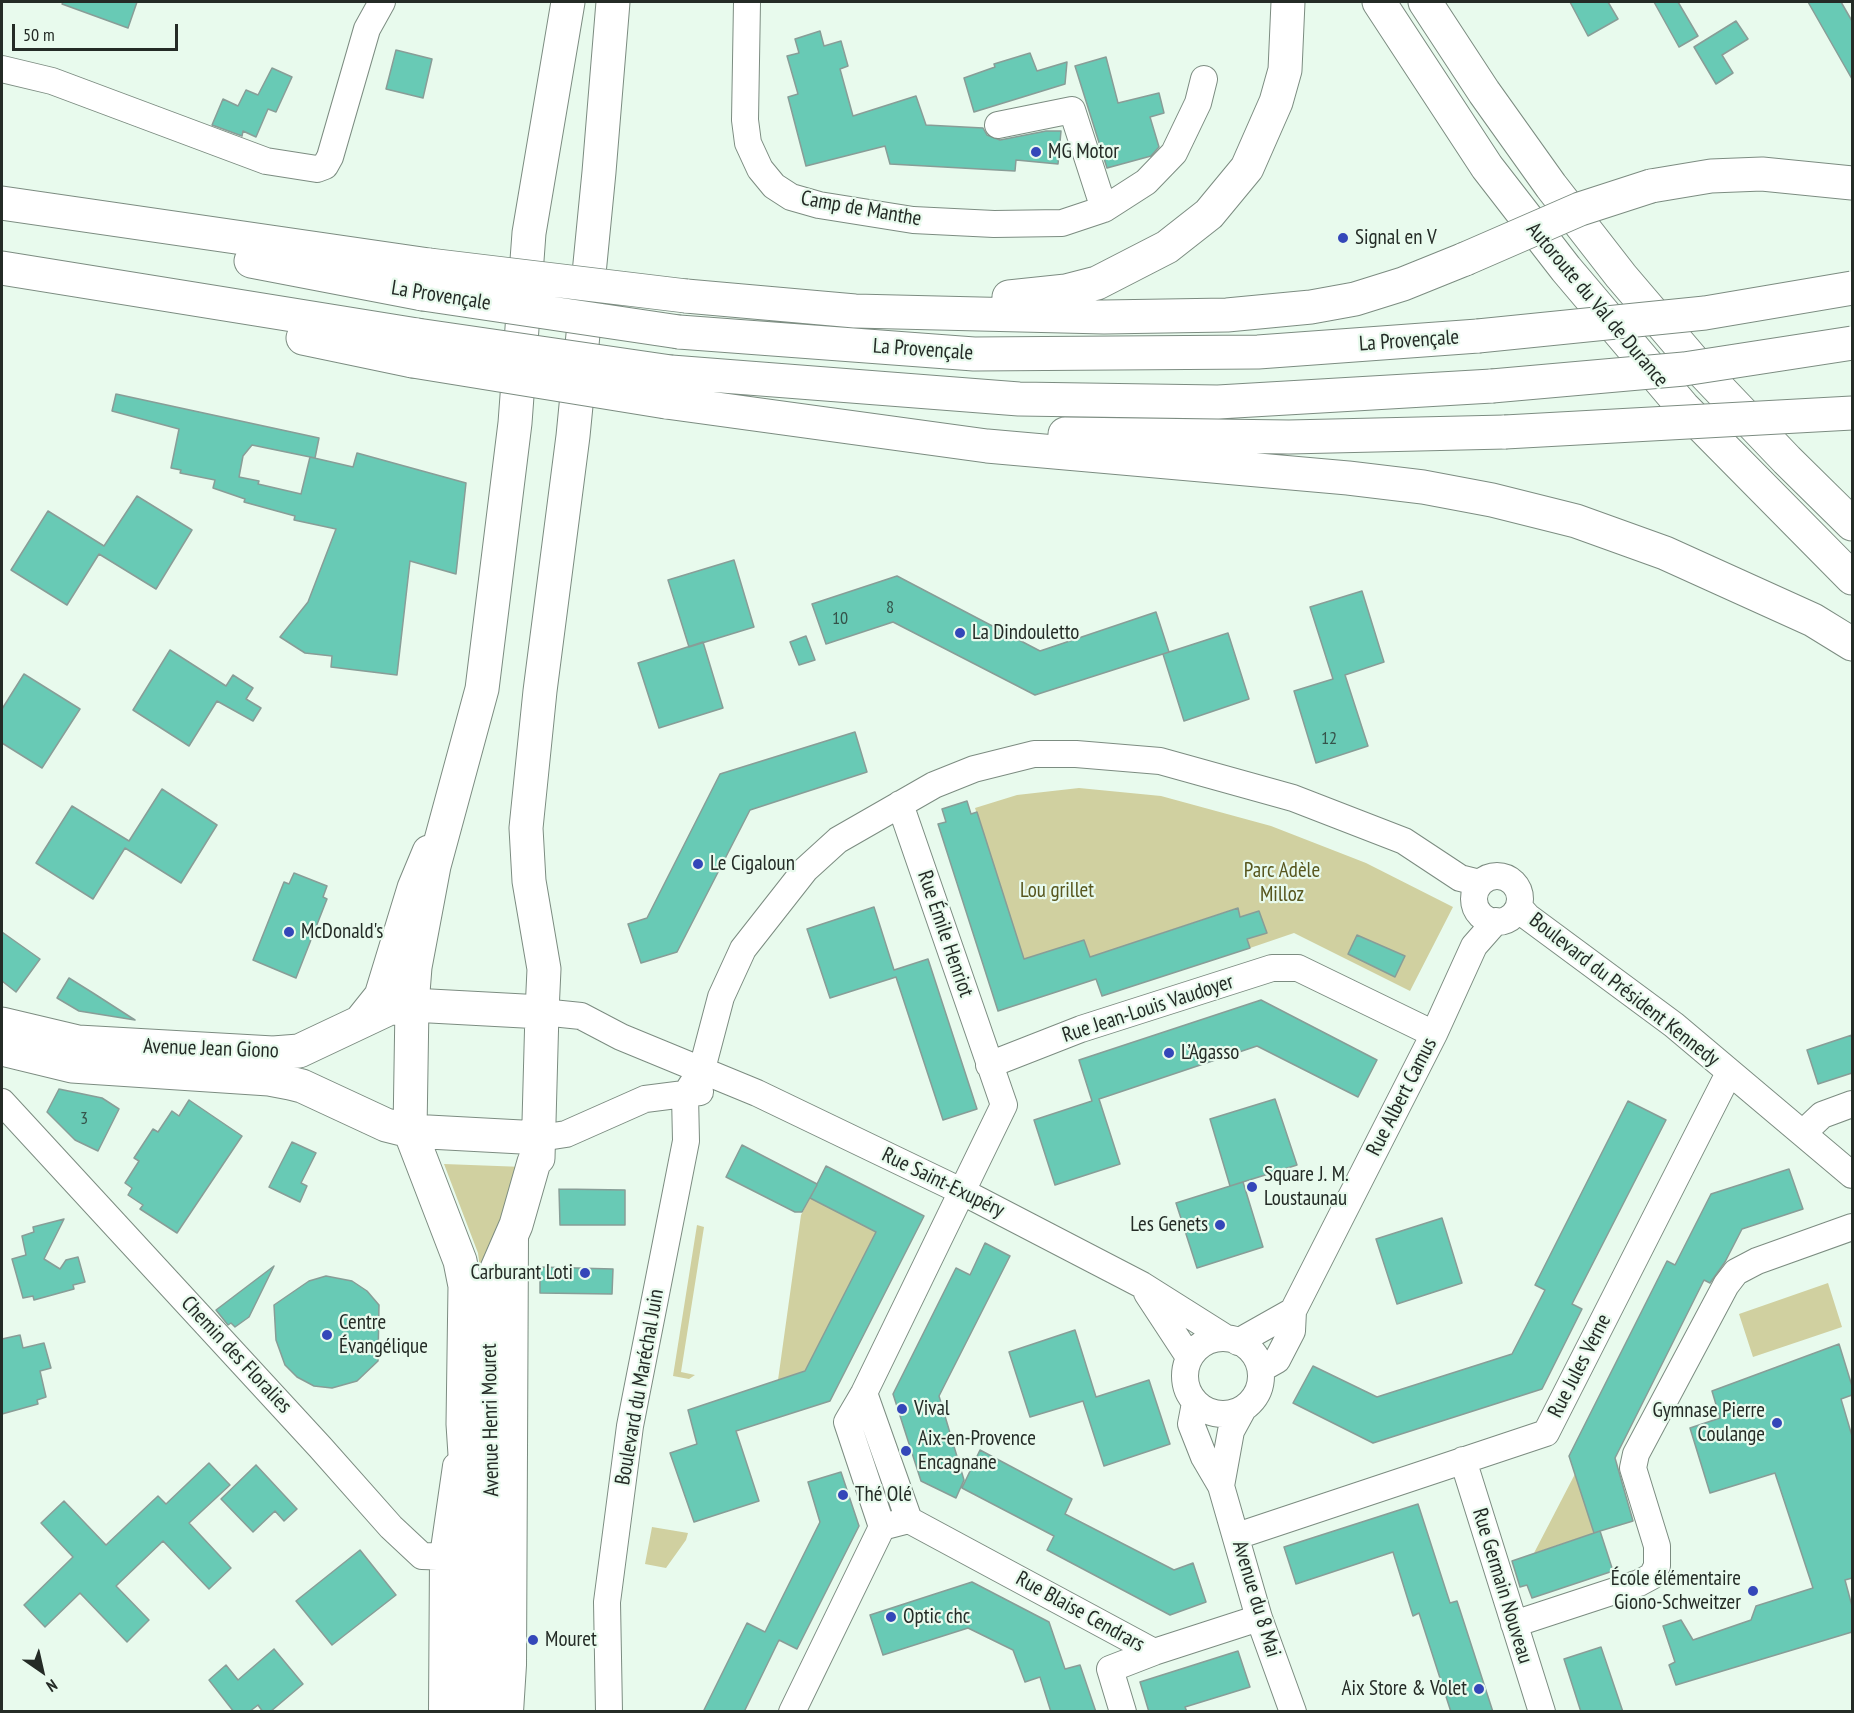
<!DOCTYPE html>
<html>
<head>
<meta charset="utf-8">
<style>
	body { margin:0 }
	#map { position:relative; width:1854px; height:1713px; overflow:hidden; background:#e8faed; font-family:"PT Sans Narrow",sans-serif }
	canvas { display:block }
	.frame { position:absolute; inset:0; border:3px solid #242b26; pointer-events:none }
	.north { position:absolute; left:12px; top:1641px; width:60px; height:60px; -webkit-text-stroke:4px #e8faed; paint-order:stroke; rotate:146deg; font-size:16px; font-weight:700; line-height:24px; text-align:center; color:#242b26 }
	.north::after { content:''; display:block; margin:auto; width:21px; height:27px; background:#242b26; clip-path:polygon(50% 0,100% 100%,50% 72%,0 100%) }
	.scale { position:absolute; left:12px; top:24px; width:166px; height:27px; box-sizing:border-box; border:3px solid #242b26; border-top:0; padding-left:8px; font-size:18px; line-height:21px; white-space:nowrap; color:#242b26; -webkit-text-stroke:4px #e8faed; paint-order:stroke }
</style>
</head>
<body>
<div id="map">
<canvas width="1854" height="1713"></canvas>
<div class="frame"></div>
<div class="north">N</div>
<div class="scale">50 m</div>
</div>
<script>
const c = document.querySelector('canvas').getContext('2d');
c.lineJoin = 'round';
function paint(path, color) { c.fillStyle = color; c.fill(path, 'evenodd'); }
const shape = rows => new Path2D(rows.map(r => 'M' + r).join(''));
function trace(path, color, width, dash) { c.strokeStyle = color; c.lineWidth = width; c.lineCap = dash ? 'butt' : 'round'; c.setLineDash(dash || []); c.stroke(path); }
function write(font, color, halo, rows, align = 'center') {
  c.font = font + ' "PT Sans Narrow",sans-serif'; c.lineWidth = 4.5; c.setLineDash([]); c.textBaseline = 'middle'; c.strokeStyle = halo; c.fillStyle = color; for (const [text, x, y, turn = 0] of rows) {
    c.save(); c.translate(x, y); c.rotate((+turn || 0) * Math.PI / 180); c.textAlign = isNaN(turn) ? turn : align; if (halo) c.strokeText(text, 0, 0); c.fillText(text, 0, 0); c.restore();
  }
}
paint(shape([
	[1079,788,1161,796,1271,826,1366,863,1453,907,1410,991,1294,933,1250,948,1237,908,1090,957,1084,940,1024,959,975,808,1017,795],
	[444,1164,524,1167,480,1268,478,1253],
	[810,1198,876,1232,805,1371,778,1380,801,1215],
	[697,1225,704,1227,681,1372,695,1375,689,1379,673,1376],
	[1828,1283,1842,1327,1753,1357,1739,1314],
	[1575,1474,1594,1533,1534,1553],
	[652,1527,688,1533,686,1540,666,1568,645,1564]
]), '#d0d0a0');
const building = shape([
	[63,2,137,2,128,28,62,4,63,2],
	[1570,2,1608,2,1618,19,1588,36,1570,2],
	[1654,2,1678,2,1698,36,1679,47,1654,2],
	[1808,2,1841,2,1852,21,1852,79,1808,2],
	[1736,21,1748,39,1722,55,1733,73,1716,84,1694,47,1736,21],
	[820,31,824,46,841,41,848,66,840,69,853,116,916,96,926,125,983,128,987,135,1000,140,1046,131,1061,131,1058,164,1016,160,1015,171,890,164,885,146,806,166,788,97,798,94,787,56,799,53,795,39,820,31],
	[396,50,432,59,423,98,386,89,396,50],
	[1030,53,1037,71,1067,62,1065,84,974,112,964,78,995,67,994,64,1030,53],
	[1106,57,1118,103,1159,93,1164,113,1150,117,1159,147,1151,156,1107,168,1075,66,1106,57],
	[272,68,292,77,276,112,268,109,256,137,243,131,242,136,212,125,223,99,238,106,246,90,258,95,272,68],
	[116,394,319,438,315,458,252,445,243,456,239,477,259,481,258,484,301,494,310,457,353,467,357,453,466,483,456,574,410,561,397,675,331,667,332,656,305,653,280,637,308,602,336,529,294,520,295,516,244,502,245,499,213,488,215,480,180,473,181,470,171,468,179,429,112,411,116,394],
	[137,496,192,530,156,589,99,554,67,605,11,570,48,511,104,546,137,496],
	[734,560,754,627,689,647,668,580,734,560],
	[897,576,1040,651,1156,612,1169,652,1035,695,893,622,826,644,812,604,897,576],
	[1362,591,1384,662,1345,675,1368,746,1316,763,1294,691,1333,679,1310,607,1362,591],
	[1228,633,1249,699,1184,721,1163,654,1228,633],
	[806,636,815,660,799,665,790,642,806,636],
	[703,642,723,708,659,728,638,663,703,642],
	[170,650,226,686,233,675,253,688,246,699,261,708,253,721,217,701,189,746,133,710,170,650],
	[24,674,80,709,42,768,2,743,2,709,24,674],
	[855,732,867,772,750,810,677,952,641,963,628,924,647,918,720,774,855,732],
	[162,789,217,825,181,883,125,848,93,899,36,863,72,806,129,841,162,789],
	[967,801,971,814,977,812,1024,959,1084,940,1090,957,1238,908,1240,917,1259,911,1267,933,1247,939,1250,948,1102,996,1096,979,998,1011,938,824,946,822,942,809,967,801],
	[294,873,327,886,323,897,327,899,296,978,253,960,284,882,289,884,294,873],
	[874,907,894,970,928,959,977,1109,943,1120,896,977,830,998,807,929,874,907],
	[2,932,40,959,16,992,2,981,2,932],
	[1357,935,1405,956,1395,977,1348,954,1357,935],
	[69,978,93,993,135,1020,79,1011,57,998,69,978],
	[1261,1000,1377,1060,1358,1097,1257,1046,1099,1099,1120,1164,1055,1185,1034,1120,1092,1101,1079,1060,1261,1000],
	[1852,1035,1852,1073,1818,1084,1807,1050,1852,1035],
	[59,1089,102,1098,119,1109,98,1151,75,1140,47,1112,59,1089],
	[1275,1099,1297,1165,1230,1186,1210,1119,1275,1099],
	[189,1100,242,1136,177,1233,140,1209,143,1205,128,1195,132,1188,125,1183,139,1161,134,1158,153,1129,158,1132,172,1111,179,1116,189,1100],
	[1628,1101,1666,1120,1572,1304,1582,1309,1542,1389,1373,1443,1293,1403,1313,1366,1377,1397,1512,1354,1545,1290,1535,1285,1628,1101],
	[292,1142,316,1153,301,1183,307,1186,300,1202,269,1187,292,1142],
	[742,1145,817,1184,826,1166,924,1216,830,1401,736,1431,759,1501,694,1522,670,1453,697,1444,688,1410,805,1371,876,1232,810,1198,817,1185,802,1212,795,1212,726,1177,742,1145],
	[1789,1169,1803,1209,1742,1229,1725,1262,1710,1283,1704,1280,1615,1458,1633,1521,1600,1531,1613,1571,1532,1598,1527,1585,1520,1587,1512,1561,1600,1531,1594,1533,1569,1456,1667,1261,1675,1265,1711,1194,1789,1169],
	[1243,1182,1263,1247,1197,1268,1176,1203,1243,1182],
	[559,1189,625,1190,625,1225,560,1225,559,1189],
	[1442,1218,1462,1283,1397,1304,1376,1239,1442,1218],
	[64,1219,44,1259,60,1269,66,1260,78,1257,85,1282,73,1285,74,1289,34,1300,33,1296,23,1298,12,1259,26,1255,22,1236,34,1232,33,1227,64,1219],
	[985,1243,1010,1256,939,1396,964,1480,956,1498,921,1481,893,1394,956,1268,970,1275,985,1243],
	[274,1266,249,1317,235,1327,231,1323,228,1325,216,1310,274,1266],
	[540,1267,613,1269,612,1294,540,1293,540,1267],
	[326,1276,352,1281,367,1291,379,1305,378,1361,357,1381,332,1388,314,1386,297,1377,285,1365,276,1340,274,1305,309,1281,326,1276],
	[1075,1330,1096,1397,1149,1380,1170,1444,1104,1466,1083,1401,1030,1417,1009,1352,1075,1330],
	[20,1335,23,1348,44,1343,51,1368,40,1371,46,1397,37,1400,38,1404,2,1414,2,1339,20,1335],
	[1839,1344,1852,1386,1852,1395,1841,1399,1852,1436,1852,1578,1845,1580,1852,1606,1852,1632,1676,1685,1669,1665,1675,1662,1663,1626,1681,1620,1693,1640,1751,1620,1756,1606,1813,1588,1775,1473,1710,1493,1690,1428,1720,1418,1712,1391,1839,1344],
	[980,1450,1072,1499,1065,1514,1174,1570,1193,1563,1206,1602,1170,1615,1047,1550,1054,1536,962,1488,980,1450],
	[209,1463,230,1485,189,1523,231,1568,209,1589,163,1541,116,1586,149,1620,127,1642,80,1593,45,1627,24,1605,73,1557,41,1523,64,1501,106,1545,158,1496,166,1504,209,1463],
	[256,1465,297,1509,284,1521,275,1511,253,1532,221,1499,256,1465],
	[841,1472,859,1526,797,1649,779,1640,744,1712,703,1712,747,1623,765,1632,820,1522,808,1482,841,1472],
	[1418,1504,1450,1603,1457,1601,1493,1712,1451,1712,1419,1613,1413,1616,1393,1552,1296,1584,1284,1547,1418,1504],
	[360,1550,396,1595,332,1645,296,1601,360,1550],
	[972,1582,1049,1622,1065,1669,1080,1665,1096,1712,1051,1712,1040,1677,1025,1682,1013,1650,968,1628,883,1655,870,1615,972,1582],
	[1601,1647,1623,1712,1581,1712,1564,1659,1601,1647],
	[274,1649,303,1684,270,1712,263,1712,258,1705,249,1712,234,1712,209,1680,226,1665,238,1680,274,1649],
	[1238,1651,1250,1687,1185,1707,1187,1712,1149,1712,1140,1682,1238,1651]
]);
paint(building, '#68cab5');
trace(building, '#889d97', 1.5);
const minor = shape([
	[747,2,745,120,748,143,760,169,774,186,791,197,819,205,913,220,994,224,1062,223,1104,209,1072,110,998,125],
	[2,69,52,81,266,161,317,169,325,166,330,157,367,29,382,2],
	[1104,209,1146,182,1174,153,1198,103,1204,79],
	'1474 899a23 23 0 1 1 46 0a23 23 0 1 1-46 0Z',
	[1519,907,1528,917,1674,1025,1852,1175],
	[542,1012,581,1016,621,1037,757,1093,961,1191,1142,1285,1226,1338],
	[989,1065,1081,1029,1272,968,1298,968,1434,1034],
	[2,1102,320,1447,391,1527,422,1556,484,1558],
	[1803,1133,1822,1115,1852,1104],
	[540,1138,566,1134,645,1099,700,1092],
	[1147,1293,1189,1357],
	'1185 1376a38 38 0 1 1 76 0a38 38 0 1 1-76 0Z',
	[1238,1342,1293,1311],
	[1261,1369,1277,1360,1292,1331,1293,1311,1434,1034,1474,946,1496,921],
	[864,1393,909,1520],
	[1195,1403,1191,1424,1204,1457,1221,1486,1259,1618,1293,1712],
	[1463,1460,1542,1712],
	[1221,1486,1231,1431,1243,1409],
	[882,1527,847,1422,864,1393,1004,1105,900,804],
	[882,1527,909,1520,1154,1652,1259,1618],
	[1237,1536,1546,1433,1729,1073],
	[1514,1624,1639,1583,1652,1576,1657,1566,1657,1546,1633,1468,1636,1454,1726,1285,1736,1272,1757,1261,1852,1227],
	[442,1712,443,1556,456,1466],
	[510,1712,513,1665,515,1235],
	[609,1712,607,1602,630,1426,686,1141,685,1095,702,1069,721,997,743,949,805,870,838,840,934,785,974,769,1034,754,1076,754,1160,761,1293,798,1404,841,1460,878,1480,883],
	[792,1712,882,1527],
	[1123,1712,1110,1669,1154,1652]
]);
const secondary = shape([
	[412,1005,410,1131,460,1261,465,1286,463,1424,469,1516,464,1582,462,1712],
	[361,1021,381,996,414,888,429,852],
	[2,1024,78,1042,273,1053,299,1051,388,1009,412,1005,542,1012,538,1158,534,1162,516,1225,496,1271,489,1316,494,1613,493,1712],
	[2,1049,72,1066,269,1079,290,1083,302,1086,386,1125,410,1131,540,1138]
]);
const trunk = shape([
	[412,1005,415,967,434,866,482,689,515,423,529,233,568,2],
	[542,1012,544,969,529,881,526,828,540,691,573,436,599,172,613,2]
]);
const motorway = shape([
	[1379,2,1487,167,1566,269,1683,407,1852,578],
	[1425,2,1484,92,1551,186,1621,276,1702,371,1787,460,1852,524],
	[1651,186,1711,176,1762,174,1852,183],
	[2,203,429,265],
	[251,261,423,294],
	[2,268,417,335],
	[686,296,855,311,1104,317,1227,315,1311,307,1355,299,1403,284,1465,259],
	[1009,297,1066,291,1097,283,1167,247,1209,214,1247,168,1276,102,1285,70,1288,2],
	[679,332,974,354,1258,352,1478,336],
	[303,338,413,361],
	[671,372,1019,399,1218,402,1492,386],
	[666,402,987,446,1348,478,1423,487,1492,500,1576,521,1665,553,1813,620,1852,644],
	[1065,434,1289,437,1505,432]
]);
trace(minor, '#7c8c81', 28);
trace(secondary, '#7c8c81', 35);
trace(trunk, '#7c8c81', 35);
trace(motorway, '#7c8c81', 35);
trace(minor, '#fff', 26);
trace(secondary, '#fff', 33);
trace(trunk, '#fff', 33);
trace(motorway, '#fff', 33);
const motorwayBridge = shape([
	[1465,259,1580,209,1651,186],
	[429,265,686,296],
	[423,294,679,332],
	[417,335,671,372],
	[1478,336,1705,313,1852,288],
	[413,361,666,402],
	[1492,386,1684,369,1852,343],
	[1505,432,1852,413]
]);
trace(motorwayBridge, '#7c8c81', 35, []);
trace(motorwayBridge, '#fff', 33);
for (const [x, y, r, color] of [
	[1036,152,6,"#3447b9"],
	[1343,238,6,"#3447b9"],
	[960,633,6,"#3447b9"],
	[698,864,6,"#3447b9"],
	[289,932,6,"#3447b9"],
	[1169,1053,6,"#3447b9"],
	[1252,1187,6,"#3447b9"],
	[1220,1225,6,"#3447b9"],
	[585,1273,6,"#3447b9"],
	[327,1335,6,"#3447b9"],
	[902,1409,6,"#3447b9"],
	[1777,1423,6,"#3447b9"],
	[906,1451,6,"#3447b9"],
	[843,1495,6,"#3447b9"],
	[1753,1591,6,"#3447b9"],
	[891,1617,6,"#3447b9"],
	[533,1640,6,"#3447b9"],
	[1479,1689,6,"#3447b9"]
]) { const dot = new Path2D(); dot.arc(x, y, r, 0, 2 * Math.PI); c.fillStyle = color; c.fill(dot); trace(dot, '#e8faed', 2); }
write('18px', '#35534a', null, [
	["8",890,608],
	["10",840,619],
	["12",1329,739],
	["3",84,1119]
]);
write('21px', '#242b26', '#e8faed', [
	["MG Motor",1048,152],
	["Signal en V",1355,238],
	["La Dindouletto",972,633],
	["Le Cigaloun",710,864],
	["McDonald's",301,932],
	["L’Agasso",1181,1053],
	["Square J. M.",1264,1175],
	["Loustaunau",1264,1199],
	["Les Genets",1208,1225,"right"],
	["Carburant Loti",573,1273,"right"],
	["Centre",339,1323],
	["Évangélique",339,1347],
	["Vival",914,1409],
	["Gymnase Pierre",1765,1411,"right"],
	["Coulange",1765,1435,"right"],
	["Aix-en-Provence",918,1439],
	["Encagnane",918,1463],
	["Thé Olé",855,1495],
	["École élémentaire",1741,1579,"right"],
	["Giono-Schweitzer",1741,1603,"right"],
	["Optic chc",903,1617],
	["Mouret",545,1640],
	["Aix Store & Volet",1467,1689,"right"]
], 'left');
write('21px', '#242b26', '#e8faed', [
	["Camp de Manthe",861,209,10],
	["La Provençale",441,296,9],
	["Autoroute du Val de Durance",1597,305,50],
	["La Provençale",1409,341,-4],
	["La Provençale",923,350,4],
	["Rue Émile Henriot",945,934,71],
	["Boulevard du Président Kennedy",1624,990,38],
	["Rue Jean-Louis Vaudoyer",1148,1009,-18],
	["Avenue Jean Giono",211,1049,2],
	["Rue Albert Camus",1402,1097,-63],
	["Rue Saint-Exupéry",943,1183,26],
	["Chemin des Floralies",236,1355,47],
	["Rue Jules Verne",1580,1366,-63],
	["Boulevard du Maréchal Juin",640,1387,-80],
	["Avenue Henri Mouret",491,1420,-91],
	["Rue Germain Nouveau",1502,1586,73],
	["Avenue du 8 Mai",1256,1599,73],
	["Rue Blaise Cendrars",1080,1612,29]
]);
write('21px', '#57561e', '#e8faed', [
	["Parc Adèle",1282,871],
	["Milloz",1282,895],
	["Lou grillet",1057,891]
]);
</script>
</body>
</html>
